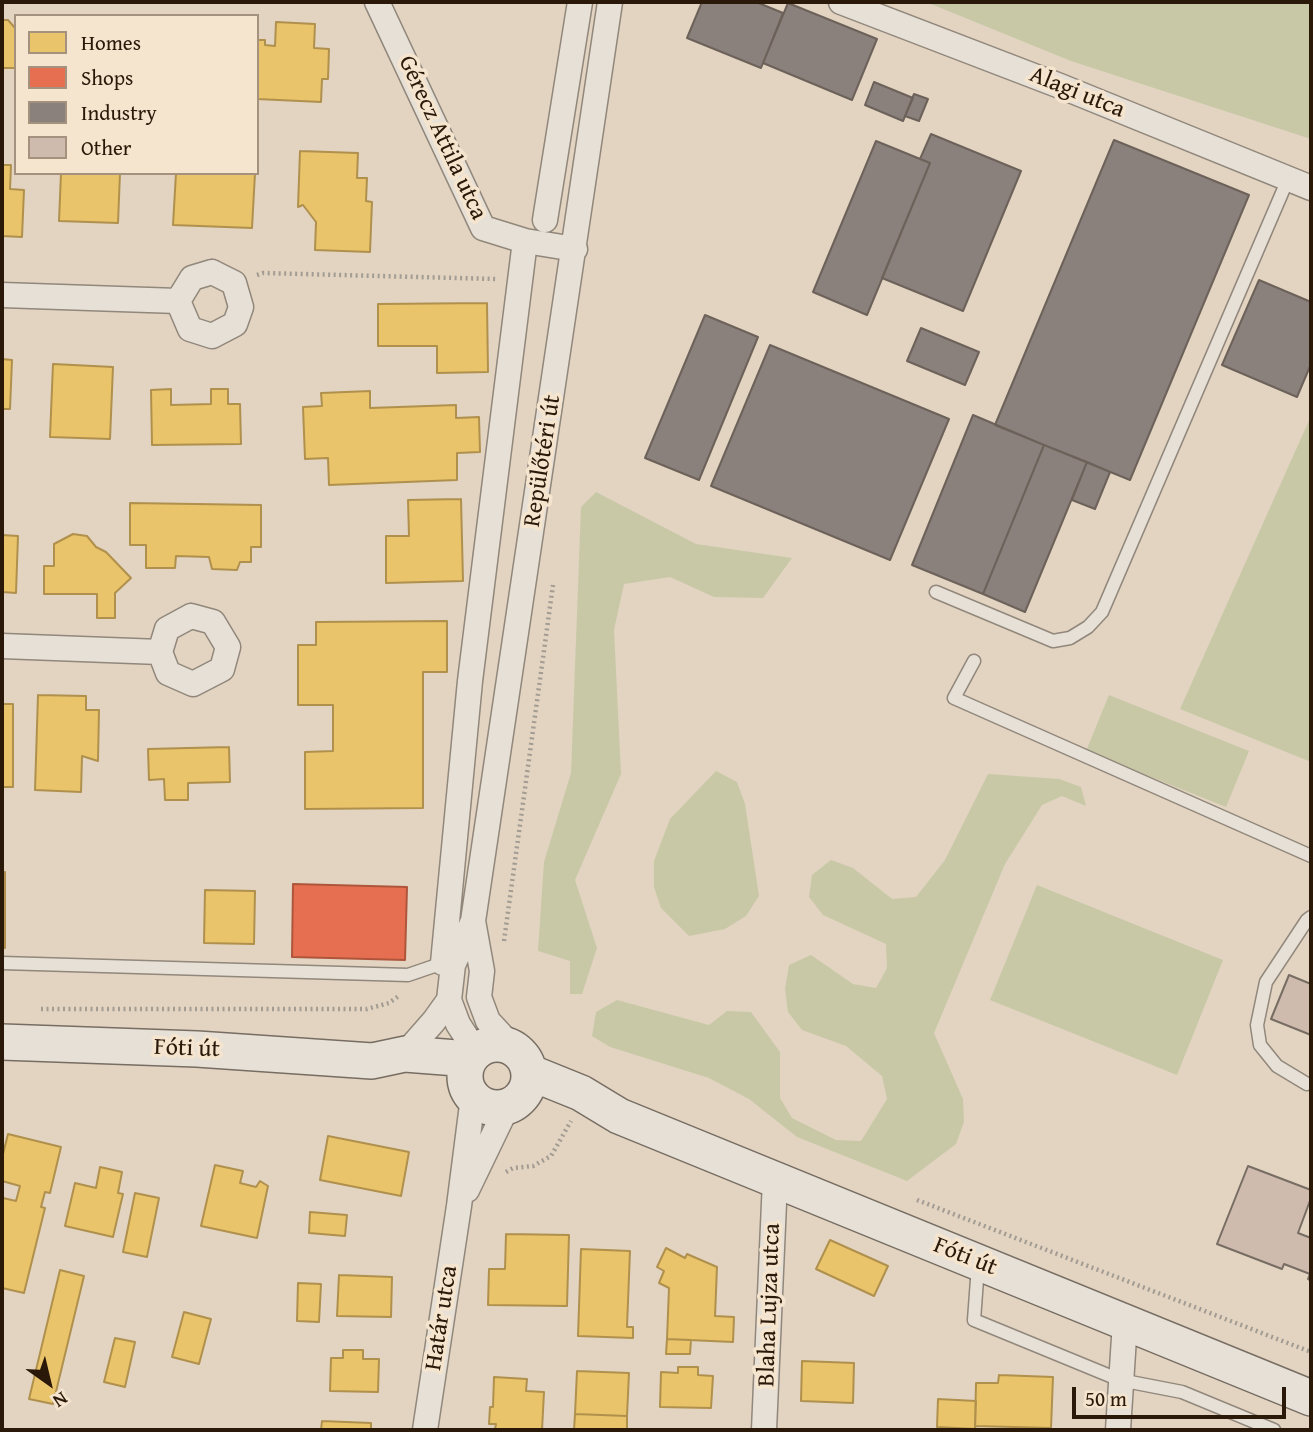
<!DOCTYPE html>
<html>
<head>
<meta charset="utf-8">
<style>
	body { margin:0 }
	#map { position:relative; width:1313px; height:1432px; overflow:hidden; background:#e2d4c1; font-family:"Gentium Book Plus",serif }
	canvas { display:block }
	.frame { position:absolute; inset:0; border:4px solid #2a1809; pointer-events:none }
	.legend { position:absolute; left:14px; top:14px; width:245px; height:161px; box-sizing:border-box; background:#f5e4ce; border:2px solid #a4927f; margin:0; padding:9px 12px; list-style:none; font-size:21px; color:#2a1809 }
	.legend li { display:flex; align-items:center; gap:14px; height:35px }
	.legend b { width:35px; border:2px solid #a4927f }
	.north { position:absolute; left:14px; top:1348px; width:70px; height:70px; -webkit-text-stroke:5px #f5e4ce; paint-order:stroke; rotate:146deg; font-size:19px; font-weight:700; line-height:28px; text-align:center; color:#2a1809 }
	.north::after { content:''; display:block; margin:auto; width:24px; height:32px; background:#2a1809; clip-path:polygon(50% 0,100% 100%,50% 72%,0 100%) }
	.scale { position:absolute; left:1072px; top:1387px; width:214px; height:32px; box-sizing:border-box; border:4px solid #2a1809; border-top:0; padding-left:9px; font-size:21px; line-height:24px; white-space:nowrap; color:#2a1809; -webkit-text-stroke:5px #f5e4ce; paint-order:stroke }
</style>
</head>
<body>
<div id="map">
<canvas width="1313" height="1432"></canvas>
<div class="frame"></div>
<ul class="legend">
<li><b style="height:19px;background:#e9c46a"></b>Homes</li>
<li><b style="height:19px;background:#e76f51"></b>Shops</li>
<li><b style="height:19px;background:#8a817c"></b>Industry</li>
<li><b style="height:19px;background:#cfbaae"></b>Other</li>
</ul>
<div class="north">N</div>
<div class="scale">50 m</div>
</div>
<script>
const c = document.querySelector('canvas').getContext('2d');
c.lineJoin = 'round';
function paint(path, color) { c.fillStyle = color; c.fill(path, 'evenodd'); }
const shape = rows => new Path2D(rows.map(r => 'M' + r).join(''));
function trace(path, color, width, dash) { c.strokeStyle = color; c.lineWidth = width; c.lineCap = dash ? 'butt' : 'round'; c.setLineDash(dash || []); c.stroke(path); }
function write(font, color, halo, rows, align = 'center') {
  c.font = font + ' "Gentium Book Plus",serif'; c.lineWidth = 7; c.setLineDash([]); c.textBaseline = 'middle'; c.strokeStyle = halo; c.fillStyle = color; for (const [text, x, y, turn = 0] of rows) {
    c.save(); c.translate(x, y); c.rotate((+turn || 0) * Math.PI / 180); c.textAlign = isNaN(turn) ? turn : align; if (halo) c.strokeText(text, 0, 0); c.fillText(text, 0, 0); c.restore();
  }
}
paint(shape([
	[926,2,1311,2,1311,139,1071,61],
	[1311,416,1311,762,1180,709],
	[596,492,696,544,792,558,763,598,714,597,670,577,624,584,614,630,621,774,575,880,597,948,582,994,570,994,570,961,538,951,544,862,571,773,581,507],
	[1109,695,1249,751,1226,807,1086,751],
	[716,771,737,782,745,804,759,896,746,916,725,929,689,936,661,908,654,887,654,861,670,819],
	[988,774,1059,779,1081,787,1086,806,1062,796,1042,805,1005,864,934,1033,963,1099,964,1122,956,1144,907,1181,797,1137,749,1099,709,1078,610,1047,592,1036,596,1012,617,1000,709,1025,727,1011,751,1012,780,1052,780,1098,792,1118,836,1140,861,1141,887,1099,882,1076,846,1046,802,1030,788,1012,785,989,789,965,811,955,853,984,876,988,887,968,886,944,823,915,809,897,812,875,831,860,853,868,892,899,916,897,945,860],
	[1037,885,1223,960,1177,1075,990,1000]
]), '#c8c8a7');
const homes = shape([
	[2,20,8,20,16,29,16,68,2,68,2,20],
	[276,22,315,24,314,48,329,49,328,79,322,79,321,102,257,99,257,40,265,40,265,45,275,46,276,22],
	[300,151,358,153,357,178,367,178,366,201,372,202,370,252,315,250,316,222,303,205,298,207,300,151],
	[2,165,11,165,10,189,24,190,22,237,2,236,2,165],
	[61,173,120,173,118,223,59,221,61,173],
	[176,173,255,173,252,228,173,225,176,173],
	[487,303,488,372,437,373,437,346,378,346,378,304,487,303],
	[2,359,12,360,10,409,2,409,2,359],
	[53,364,113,367,110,439,50,437,53,364],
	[171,389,171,405,211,404,211,389,228,389,228,404,240,404,241,444,152,445,151,390,171,389],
	[370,391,370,408,456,405,456,418,479,417,480,452,457,453,457,480,329,485,328,458,305,459,303,407,322,406,321,393,370,391],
	[461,499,463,581,386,583,386,536,409,536,408,500,461,499],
	[130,503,261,505,261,547,251,547,251,562,240,562,237,570,212,569,209,557,176,556,175,568,146,568,146,545,130,545,130,503],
	[73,534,87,536,96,547,106,552,131,578,115,593,115,618,97,618,97,594,44,594,44,566,54,566,54,544,73,534],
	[2,535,18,536,16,593,2,592,2,535],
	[447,621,447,672,423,672,423,808,305,809,305,752,333,751,333,705,298,705,298,645,316,645,316,622,447,621],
	[38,695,86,696,86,710,99,710,98,761,82,756,81,792,35,790,38,695],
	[2,704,13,704,13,787,2,787,2,704],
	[229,747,230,782,188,783,188,800,165,800,164,779,149,780,148,749,229,747],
	[2,872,5,872,5,948,2,948,2,872],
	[205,890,255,891,254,944,204,943,205,890],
	[8,1134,61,1147,50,1193,45,1192,41,1207,45,1208,24,1293,2,1288,2,1203,3,1198,16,1201,20,1186,2,1181,2,1158,8,1134],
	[328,1136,409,1152,401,1196,320,1180,328,1136],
	[215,1165,243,1171,240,1183,256,1187,260,1181,268,1186,257,1238,201,1226,215,1165],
	[100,1167,122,1172,118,1193,123,1194,113,1237,65,1226,75,1183,96,1188,100,1167],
	[135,1193,159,1198,147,1257,123,1252,135,1193],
	[310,1212,347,1215,345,1236,309,1233,310,1212],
	[506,1234,569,1235,567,1306,488,1305,489,1269,505,1269,506,1234],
	[830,1240,888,1266,874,1296,816,1269,830,1240],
	[666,1248,685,1258,687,1254,717,1267,715,1316,734,1317,733,1342,667,1339,669,1288,659,1283,664,1271,657,1267,666,1248],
	[581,1249,630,1251,627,1327,633,1327,633,1338,578,1336,581,1249],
	[60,1270,84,1276,53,1404,29,1399,60,1270],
	[339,1275,392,1277,391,1317,337,1316,339,1275],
	[298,1283,321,1284,319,1322,297,1321,298,1283],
	[184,1312,211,1319,199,1364,172,1357,184,1312],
	[115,1338,135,1342,125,1387,104,1382,115,1338],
	[667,1339,691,1340,690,1354,666,1354,667,1339],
	[343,1350,363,1350,363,1359,379,1359,378,1392,330,1391,331,1358,343,1358,343,1350],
	[802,1361,854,1363,853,1403,801,1401,802,1361],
	[678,1367,698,1367,698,1375,713,1376,711,1408,660,1407,661,1372,678,1373,678,1367],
	[577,1371,629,1373,627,1416,575,1414,577,1371],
	[999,1375,1053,1377,1051,1428,975,1426,976,1383,998,1383,999,1375],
	[494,1377,527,1379,526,1391,544,1392,542,1430,495,1429,496,1424,489,1424,490,1407,493,1407,494,1377],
	[938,1399,976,1401,975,1429,937,1427,938,1399],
	[575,1414,627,1416,627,1430,574,1430,575,1414],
	[322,1421,371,1423,371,1430,321,1430,322,1421]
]);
paint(homes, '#e9c46a');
trace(homes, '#b0904d', 2);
const shops = shape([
	[293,884,407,887,405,960,292,957,293,884]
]);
paint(shops, '#e76f51');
trace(shops, '#ae553b', 2);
const industry = shape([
	[702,2,756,2,783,13,761,68,687,38,702,2],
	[788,3,877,39,852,100,763,63,788,3],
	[874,82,913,98,903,121,865,105,874,82],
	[914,94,928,99,919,121,905,116,914,94],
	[931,134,1021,171,963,311,882,278,930,163,920,159,931,134],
	[1114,140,1249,195,1130,480,995,425,1114,140],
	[876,141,930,163,867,315,813,292,876,141],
	[1259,280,1311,302,1311,364,1297,397,1222,365,1259,280],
	[705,315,758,337,699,480,645,458,705,315],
	[921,328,979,352,965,385,907,361,921,328],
	[770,345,949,419,890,560,711,486,770,345],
	[973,415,1044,445,983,594,912,565,973,415],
	[1044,445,1087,462,1025,612,983,594,1044,445],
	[1087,462,1110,472,1095,509,1072,500,1087,462]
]);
paint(industry, '#8a817c');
trace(industry, '#6d625a', 2);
const building = shape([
	[1289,975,1311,984,1311,1035,1271,1019,1289,975],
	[1248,1166,1311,1190,1311,1198,1298,1233,1311,1238,1311,1281,1308,1279,1310,1274,1284,1264,1282,1269,1217,1244,1248,1166]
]);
paint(building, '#cfbaae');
trace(building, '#776d62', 2);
const lane = shape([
	[936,592,1053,641,1070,638,1088,627,1102,612,1288,179],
	[974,661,954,698,1311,856],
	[2,963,408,975,443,963],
	[1307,1084,1277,1066,1260,1045,1257,1025,1266,982,1307,920,1311,917],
	[978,1266,974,1320,1120,1380,1182,1392,1274,1430]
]);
const street = shape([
	[377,2,483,228,525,241,575,249],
	[841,2,1060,86,1311,188],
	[545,220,580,2],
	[212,272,234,283,241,307,235,324,212,336,190,329,178,301,192,278,212,272],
	[2,295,178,301],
	[191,616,213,622,228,647,222,669,193,684,168,673,160,652,167,629,191,616],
	[2,646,160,652],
	[473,921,482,971,479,997,488,1021,512,1047],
	[443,963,470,681,525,241],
	[476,1052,458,1024,449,1000,453,965,473,921,610,2],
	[405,1054,434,1021,449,1000],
	[467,1190,507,1107],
	[425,1430,459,1206,473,1097],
	[764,1430,775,1180],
	[1118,1430,1125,1322]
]);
const secondary = shape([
	[2,1042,197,1049,372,1061,405,1054,470,1059],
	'465 1076a32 32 0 1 1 64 0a32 32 0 1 1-64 0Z',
	[529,1072,581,1093,619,1116,1311,1398]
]);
trace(lane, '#91877b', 15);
trace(street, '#91877b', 27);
trace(secondary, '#776d62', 38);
trace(shape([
	[257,275,263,273,496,279],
	[504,941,553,585],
	[41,1009,367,1009,389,1003,400,995],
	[506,1172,513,1168,533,1166,551,1156,571,1121],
	[917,1200,1311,1352]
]), '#a39c93', 4.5, [2, 3.5]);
trace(lane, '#e7e0d7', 12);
trace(street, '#e7e0d7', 24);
trace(secondary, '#e7e0d7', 35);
write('24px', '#2a1809', '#f5e4ce', [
	["Alagi utca",1077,93,22],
	["Gérecz Attila utca",442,138,65],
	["Repülőtéri út",543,461,-81],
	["Fóti út",187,1049,2],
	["Fóti út",965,1257,22],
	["Blaha Lujza utca",770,1305,-88],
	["Határ utca",442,1318,-81]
]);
</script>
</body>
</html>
